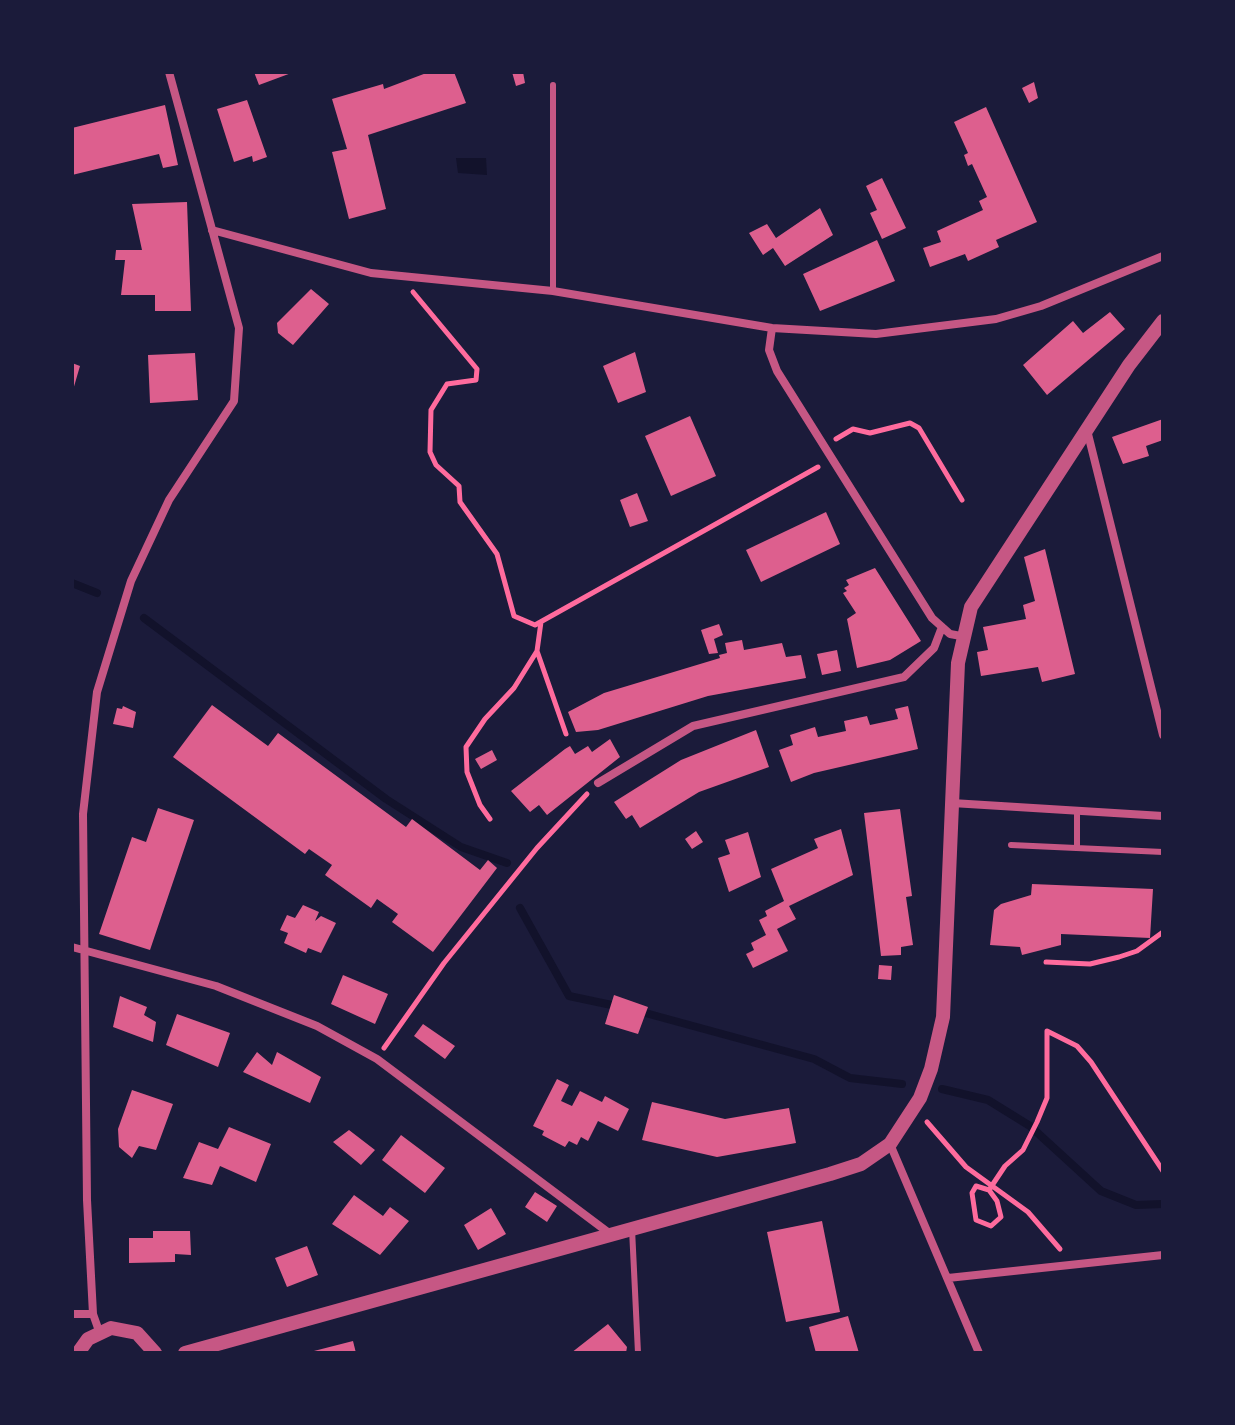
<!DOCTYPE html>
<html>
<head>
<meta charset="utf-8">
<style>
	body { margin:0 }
	#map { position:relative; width:1235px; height:1425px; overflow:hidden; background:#1b1b3a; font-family:Montserrat,sans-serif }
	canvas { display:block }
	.frame { position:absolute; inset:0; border:74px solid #1b1b3a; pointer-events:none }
</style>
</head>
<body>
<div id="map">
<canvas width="1235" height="1425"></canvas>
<div class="frame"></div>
</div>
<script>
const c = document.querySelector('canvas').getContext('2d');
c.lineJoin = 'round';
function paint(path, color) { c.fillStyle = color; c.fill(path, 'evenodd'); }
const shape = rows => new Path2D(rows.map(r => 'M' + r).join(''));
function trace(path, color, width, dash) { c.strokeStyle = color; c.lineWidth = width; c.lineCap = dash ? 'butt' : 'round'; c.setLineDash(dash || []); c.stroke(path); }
paint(shape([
	[456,158,486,158,487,175,458,173]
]), '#12122b');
trace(shape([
	[72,583,97,593],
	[144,618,386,799,461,847,507,863],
	[520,908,569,996,621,1007],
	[638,1011,814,1059,850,1078,902,1084],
	[942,1089,988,1100,1030,1126,1101,1191,1136,1205,1163,1204]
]), '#12122b', 8);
paint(shape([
	[254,72,294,72,259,85],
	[429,72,454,72,466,103,368,135,386,209,349,219,332,152,347,149,332,99,383,84,384,89],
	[512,72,523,72,525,83,516,86],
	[1034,82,1038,98,1029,103,1022,88],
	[247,100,267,157,253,162,252,156,234,162,217,109],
	[165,105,178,165,163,168,159,154,72,175,72,128],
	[986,107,1037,222,996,240,999,247,968,261,965,254,930,267,923,248,941,242,937,231,983,210,979,201,987,197,972,164,968,166,964,155,968,153,954,122],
	[882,178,906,228,882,239,870,213,877,210,866,186],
	[187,202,191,311,155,311,155,295,121,295,125,260,115,260,116,250,142,250,132,204],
	[820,208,833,235,785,266,773,248,763,255,749,233,767,224,776,238],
	[877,240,895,281,820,311,803,274],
	[311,289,329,304,293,345,278,333,277,323],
	[1110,312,1125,329,1047,395,1023,365,1073,321,1083,333],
	[635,352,646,392,618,403,603,366],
	[195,353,198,400,150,403,148,355],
	[72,363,80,366,73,390,72,390],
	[690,416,716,476,671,496,645,436],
	[1163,419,1163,440,1146,446,1149,456,1123,464,1112,437],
	[637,493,648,521,630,527,620,500],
	[826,512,840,544,761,582,746,550],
	[1045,549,1075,674,1042,682,1038,667,981,676,977,652,988,650,983,627,1026,619,1023,605,1035,601,1024,557],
	[875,568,921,641,890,660,857,668,847,619,856,613,843,593,847,591,844,588,849,585,846,580],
	[719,624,723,635,714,639,718,653,709,654,701,630],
	[742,640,744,650,782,643,786,657,801,655,806,678,708,696,598,730,576,732,568,712,604,693,720,658,719,655,727,653,725,643],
	[837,650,841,671,822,675,817,654],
	[212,705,268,746,278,733,406,827,412,819,480,870,488,860,497,868,433,952,392,922,398,914,377,899,371,908,325,875,332,865,309,849,305,854,173,757],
	[123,706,136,712,133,728,113,724,117,708,122,709],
	[908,706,918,749,814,773,791,782,779,750,793,745,790,735,815,727,818,737,846,731,844,721,867,716,870,725,898,719,895,709],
	[756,730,769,767,699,792,640,828,632,815,626,819,614,802,681,760],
	[610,739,620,757,547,815,539,805,530,812,511,791,565,749,570,746,575,754,588,746,592,752],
	[492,750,497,760,481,769,475,759],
	[158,808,194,820,150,950,99,934,132,837,146,842],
	[900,809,912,896,906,897,913,945,901,947,901,955,881,956,864,813],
	[841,829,853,875,789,906,796,919,777,929,788,951,753,968,746,954,754,950,751,943,766,935,759,920,767,916,765,911,784,901,771,869,818,848,814,839],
	[696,831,703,842,692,849,685,839],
	[748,832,761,877,729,892,718,858,730,854,725,840],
	[1032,884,1153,889,1150,938,1061,934,1061,945,1022,955,1020,947,990,945,994,910,1001,904,1031,895],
	[303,905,319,912,315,921,321,916,336,923,321,953,308,948,306,953,284,943,288,933,280,930,287,915,295,918],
	[879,965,892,966,891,980,878,979],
	[343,975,388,994,375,1024,331,1004],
	[614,995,648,1007,638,1034,605,1024],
	[120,996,147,1007,144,1015,156,1022,153,1042,113,1027],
	[177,1014,230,1033,218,1067,166,1045],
	[423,1024,455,1046,445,1059,414,1036],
	[257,1052,272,1065,277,1052,321,1077,310,1103,243,1072],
	[557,1079,569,1085,561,1101,572,1106,580,1091,602,1102,605,1096,629,1109,618,1131,598,1121,588,1141,581,1137,577,1145,569,1141,565,1147,542,1135,544,1131,533,1126],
	[132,1090,173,1104,156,1150,139,1146,132,1158,119,1147,118,1129],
	[652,1102,725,1119,789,1108,796,1143,717,1157,642,1140],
	[229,1127,271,1144,256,1182,220,1166,212,1185,183,1178,199,1142,218,1149],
	[349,1130,375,1150,361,1165,333,1142],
	[401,1135,445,1168,425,1193,382,1160],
	[535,1192,557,1206,547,1222,525,1207],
	[354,1195,383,1216,390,1207,409,1221,380,1255,332,1224],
	[491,1208,506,1234,478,1250,464,1225],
	[822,1221,840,1312,786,1322,767,1232],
	[153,1231,190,1231,191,1255,175,1254,175,1262,129,1263,129,1238,153,1238],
	[307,1246,318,1275,287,1287,275,1258],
	[848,1316,859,1353,816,1353,809,1327],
	[608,1324,627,1347,626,1353,571,1353],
	[353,1341,356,1353,310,1353,310,1352]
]), '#dd5f8e');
trace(shape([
	[413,292,477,369,476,380,447,384,431,410,430,452,436,465,459,486,460,502,497,554,514,616,535,625,818,467],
	[836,439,853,429,870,433,910,423,919,428,962,500],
	[541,622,537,651,566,734],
	[490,819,480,805,467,772,466,747,485,719,514,688,537,651],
	[1046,962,1090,964,1119,957,1137,951,1163,932],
	[384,1048,444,963,537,848,587,794],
	[927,1122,966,1167,1028,1212,1060,1249],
	[989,1190,997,1201,1001,1217,991,1226,976,1220,972,1193,976,1186,989,1190,1005,1166,1023,1150,1037,1122,1047,1098,1047,1031,1077,1046,1091,1062,1163,1171]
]), '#ff6b9d', 5);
trace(shape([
	[553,291,553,85],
	[1077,810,1077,848],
	[1011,845,1163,852],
	[632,1229,638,1353]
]), '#c65784', 6);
trace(shape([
	[212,230,371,273,553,291,772,328,876,334,996,319,1041,306,1163,256],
	[772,328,769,350,777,371,932,618,950,634,961,636],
	[1087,430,1163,735],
	[598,783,693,726,904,677,934,648,942,627],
	[952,803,1163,816],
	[72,947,216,986,317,1026,377,1059,609,1233],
	[890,1144,979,1353],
	[948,1278,1163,1255],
	[72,1314,93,1314],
	[99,1331,93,1314,87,1200,83,814,97,692,131,581,169,500,234,401,239,328,169,72]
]), '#c65784', 8);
trace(shape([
	[78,1353,88,1339,111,1328,137,1333,155,1353],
	[185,1353,830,1174,861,1164,890,1144,920,1098,931,1069,943,1017,958,663,971,607,1129,365,1163,321]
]), '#c65784', 14);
</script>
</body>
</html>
